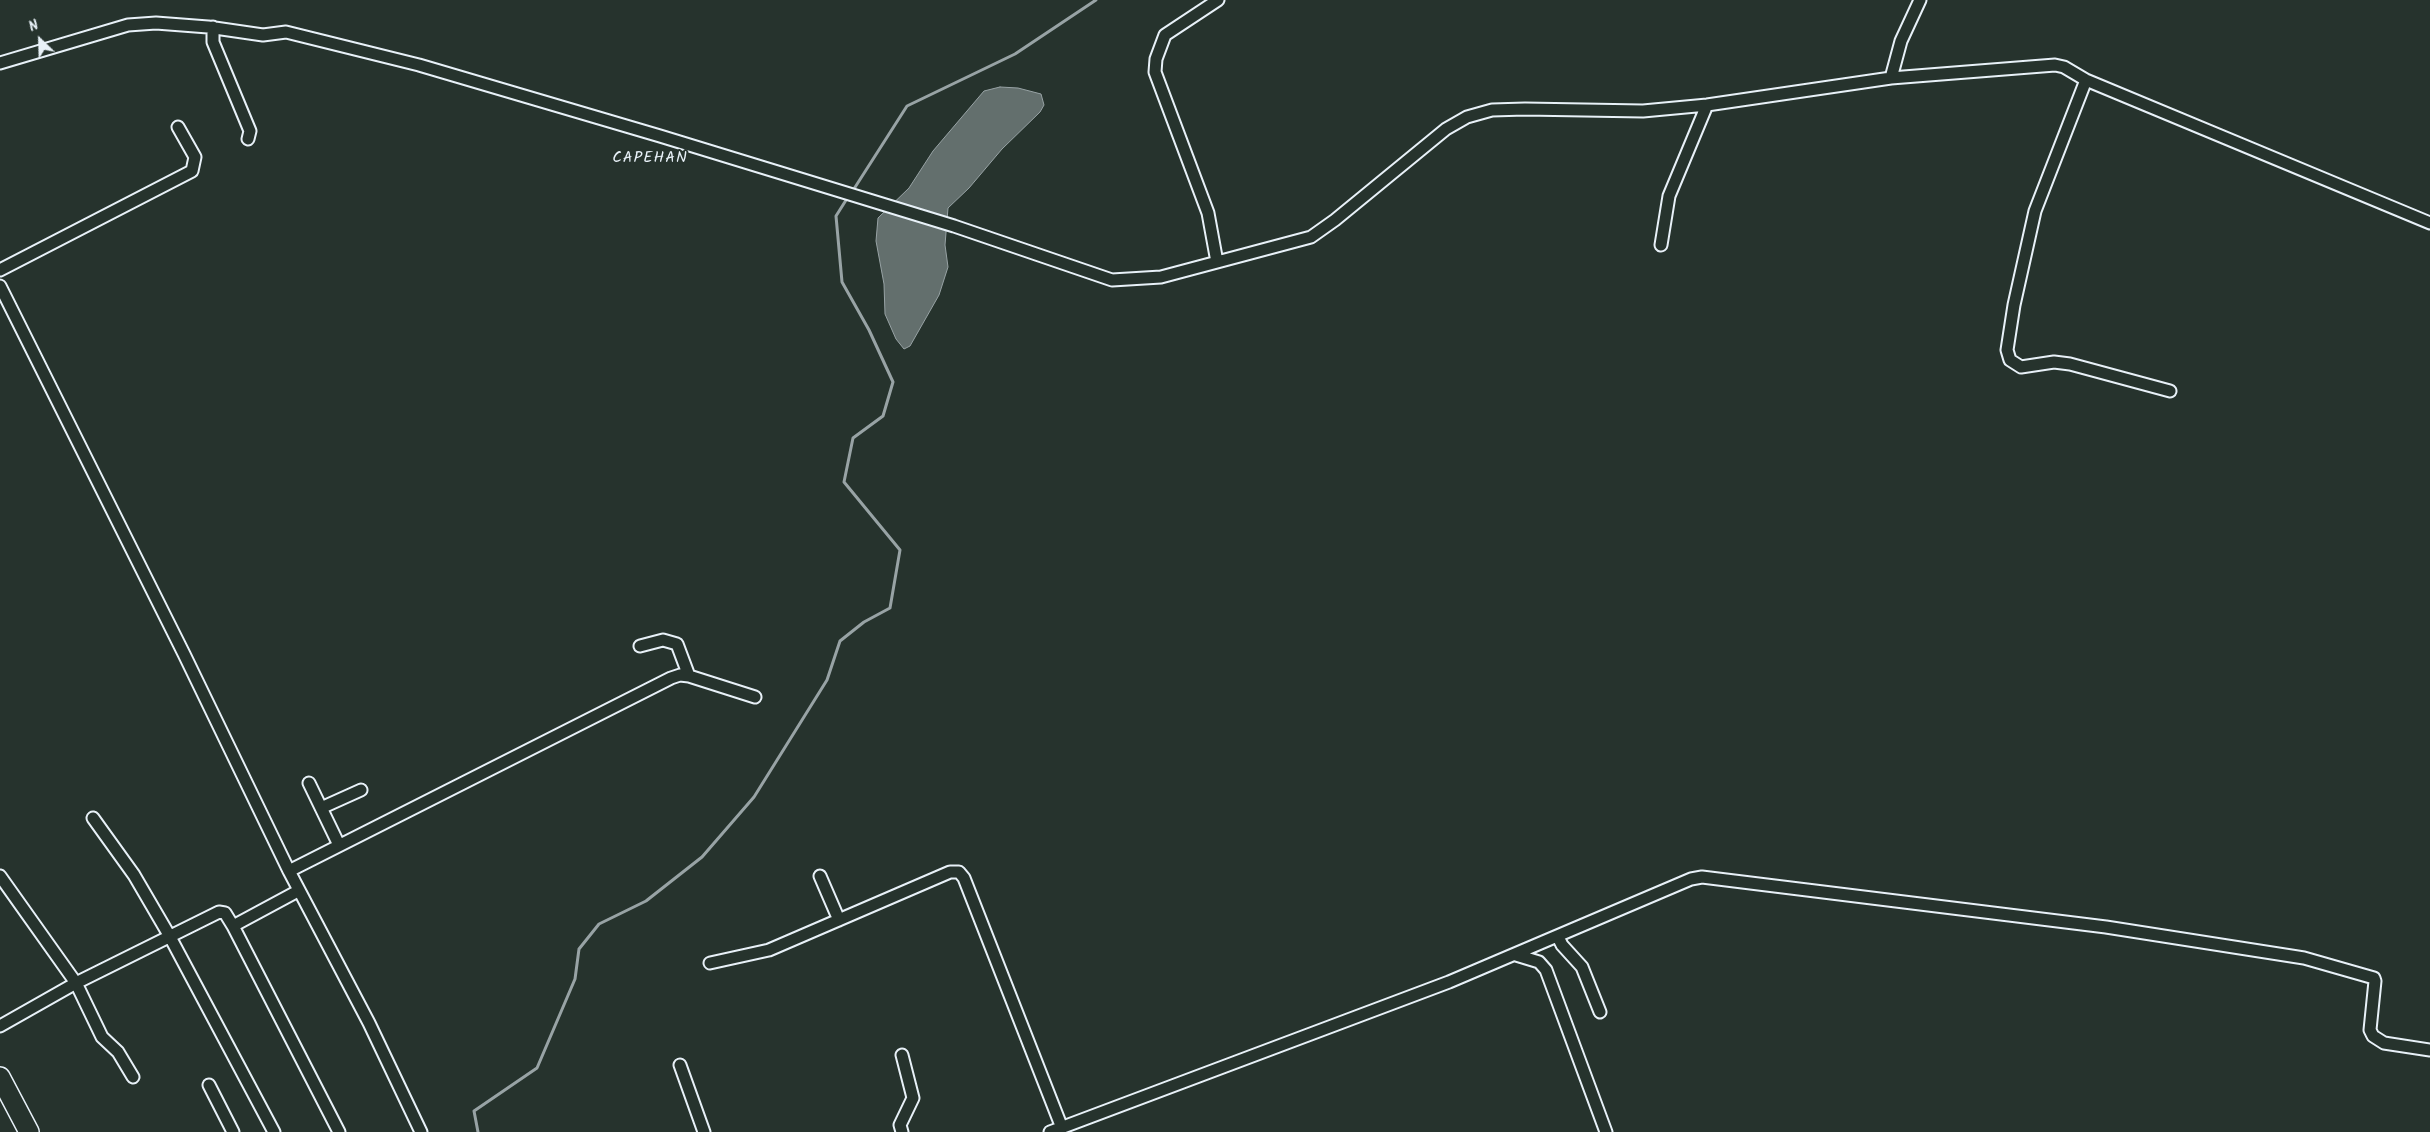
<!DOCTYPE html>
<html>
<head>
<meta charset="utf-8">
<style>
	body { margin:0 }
	#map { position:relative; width:2430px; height:1132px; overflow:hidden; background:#26332d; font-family:Kalam,sans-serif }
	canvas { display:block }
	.north { position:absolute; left:15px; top:15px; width:50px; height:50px; -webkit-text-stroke:4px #26332d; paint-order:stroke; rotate:336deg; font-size:14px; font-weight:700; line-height:20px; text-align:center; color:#e8f1f8 }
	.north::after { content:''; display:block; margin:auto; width:18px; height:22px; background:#e8f1f8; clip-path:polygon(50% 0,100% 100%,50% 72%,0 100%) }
</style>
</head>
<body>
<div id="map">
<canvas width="2430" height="1132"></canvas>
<div class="north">N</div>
</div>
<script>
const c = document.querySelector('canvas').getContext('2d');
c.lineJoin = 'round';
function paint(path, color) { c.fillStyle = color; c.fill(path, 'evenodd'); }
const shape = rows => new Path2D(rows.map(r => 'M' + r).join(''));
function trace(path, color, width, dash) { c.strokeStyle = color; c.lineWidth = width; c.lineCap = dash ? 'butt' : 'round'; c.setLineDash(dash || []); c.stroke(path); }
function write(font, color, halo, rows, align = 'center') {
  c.font = font + ' Kalam,sans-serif'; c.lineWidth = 4; c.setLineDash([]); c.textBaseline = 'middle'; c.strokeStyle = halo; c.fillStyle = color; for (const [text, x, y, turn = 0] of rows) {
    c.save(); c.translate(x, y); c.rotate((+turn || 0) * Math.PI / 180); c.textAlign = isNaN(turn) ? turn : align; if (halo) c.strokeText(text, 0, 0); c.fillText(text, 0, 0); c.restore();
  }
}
const water = shape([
	[1000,87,1018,88,1041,94,1044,105,1040,112,1002,149,969,188,948,208,945,245,948,267,939,295,910,346,904,349,896,339,885,314,884,284,876,241,878,218,909,188,933,151,984,91,1000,87]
]);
paint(water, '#636f6d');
trace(water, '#98a3a5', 1);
trace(shape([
	[852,192,907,106,1015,54,1096,0],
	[478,1132,474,1111,537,1068,575,979,579,949,599,924,646,901,702,857,754,797,827,680,840,641,864,622,890,608,900,550,844,482,853,438,883,416,893,382,869,330,842,282,836,216,848,197]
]), '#98a3a5', 3);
const minor = shape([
	[213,27,213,42,250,131,248,139],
	[0,63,128,25,156,23,208,27,263,35,286,32,419,65,660,136,954,226,1112,280,1161,277,1311,237,1335,220,1446,129,1467,117,1492,110,1525,109,1643,111,1707,105,1891,78,2055,65,2064,67,2086,80,2430,223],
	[1891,78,1901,41,1920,0],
	[2086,80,2035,211,2014,305,2007,350,2010,360,2021,367,2054,362,2070,364,2170,391],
	[1661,245,1669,196,1707,105],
	[1217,262,1208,213,1155,72,1156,59,1165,35,1218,0],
	[0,270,192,171,195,157,178,127],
	[0,286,184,654,289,871],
	[640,646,663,640,677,644,689,676],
	[309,783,339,845],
	[321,808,361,790],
	[93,818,134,875,169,935,274,1132],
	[0,876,76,983,102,1037,118,1052,133,1077],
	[820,876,839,920],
	[233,926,339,1132],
	[1558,937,1562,945,1582,967,1600,1012],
	[1516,955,1539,962,1546,970,1606,1132],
	[710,963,769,950,950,872,959,872,964,878,1062,1128],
	[0,1026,76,983,219,912,225,913,233,926,298,891],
	[902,1055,913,1098,900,1125,902,1132],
	[680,1065,704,1132],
	[209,1085,233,1132],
	[421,1132,369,1023,289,871,671,678,680,675,689,676,755,697],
	[1050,1132,1449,982,1691,879,1702,877,2106,927,2304,958,2374,978,2375,981,2370,1030,2373,1036,2384,1043,2430,1050]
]);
const trunk = shape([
	[0,1077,29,1132]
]);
trace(minor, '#e8f1f8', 15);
trace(trunk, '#e8f1f8', 22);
trace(minor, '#26332d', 11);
trace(trunk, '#26332d', 19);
c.letterSpacing = '1px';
write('16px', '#e8f1f8', '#26332d', [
	["CAPEHAN",650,159]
]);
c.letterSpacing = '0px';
</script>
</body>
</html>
